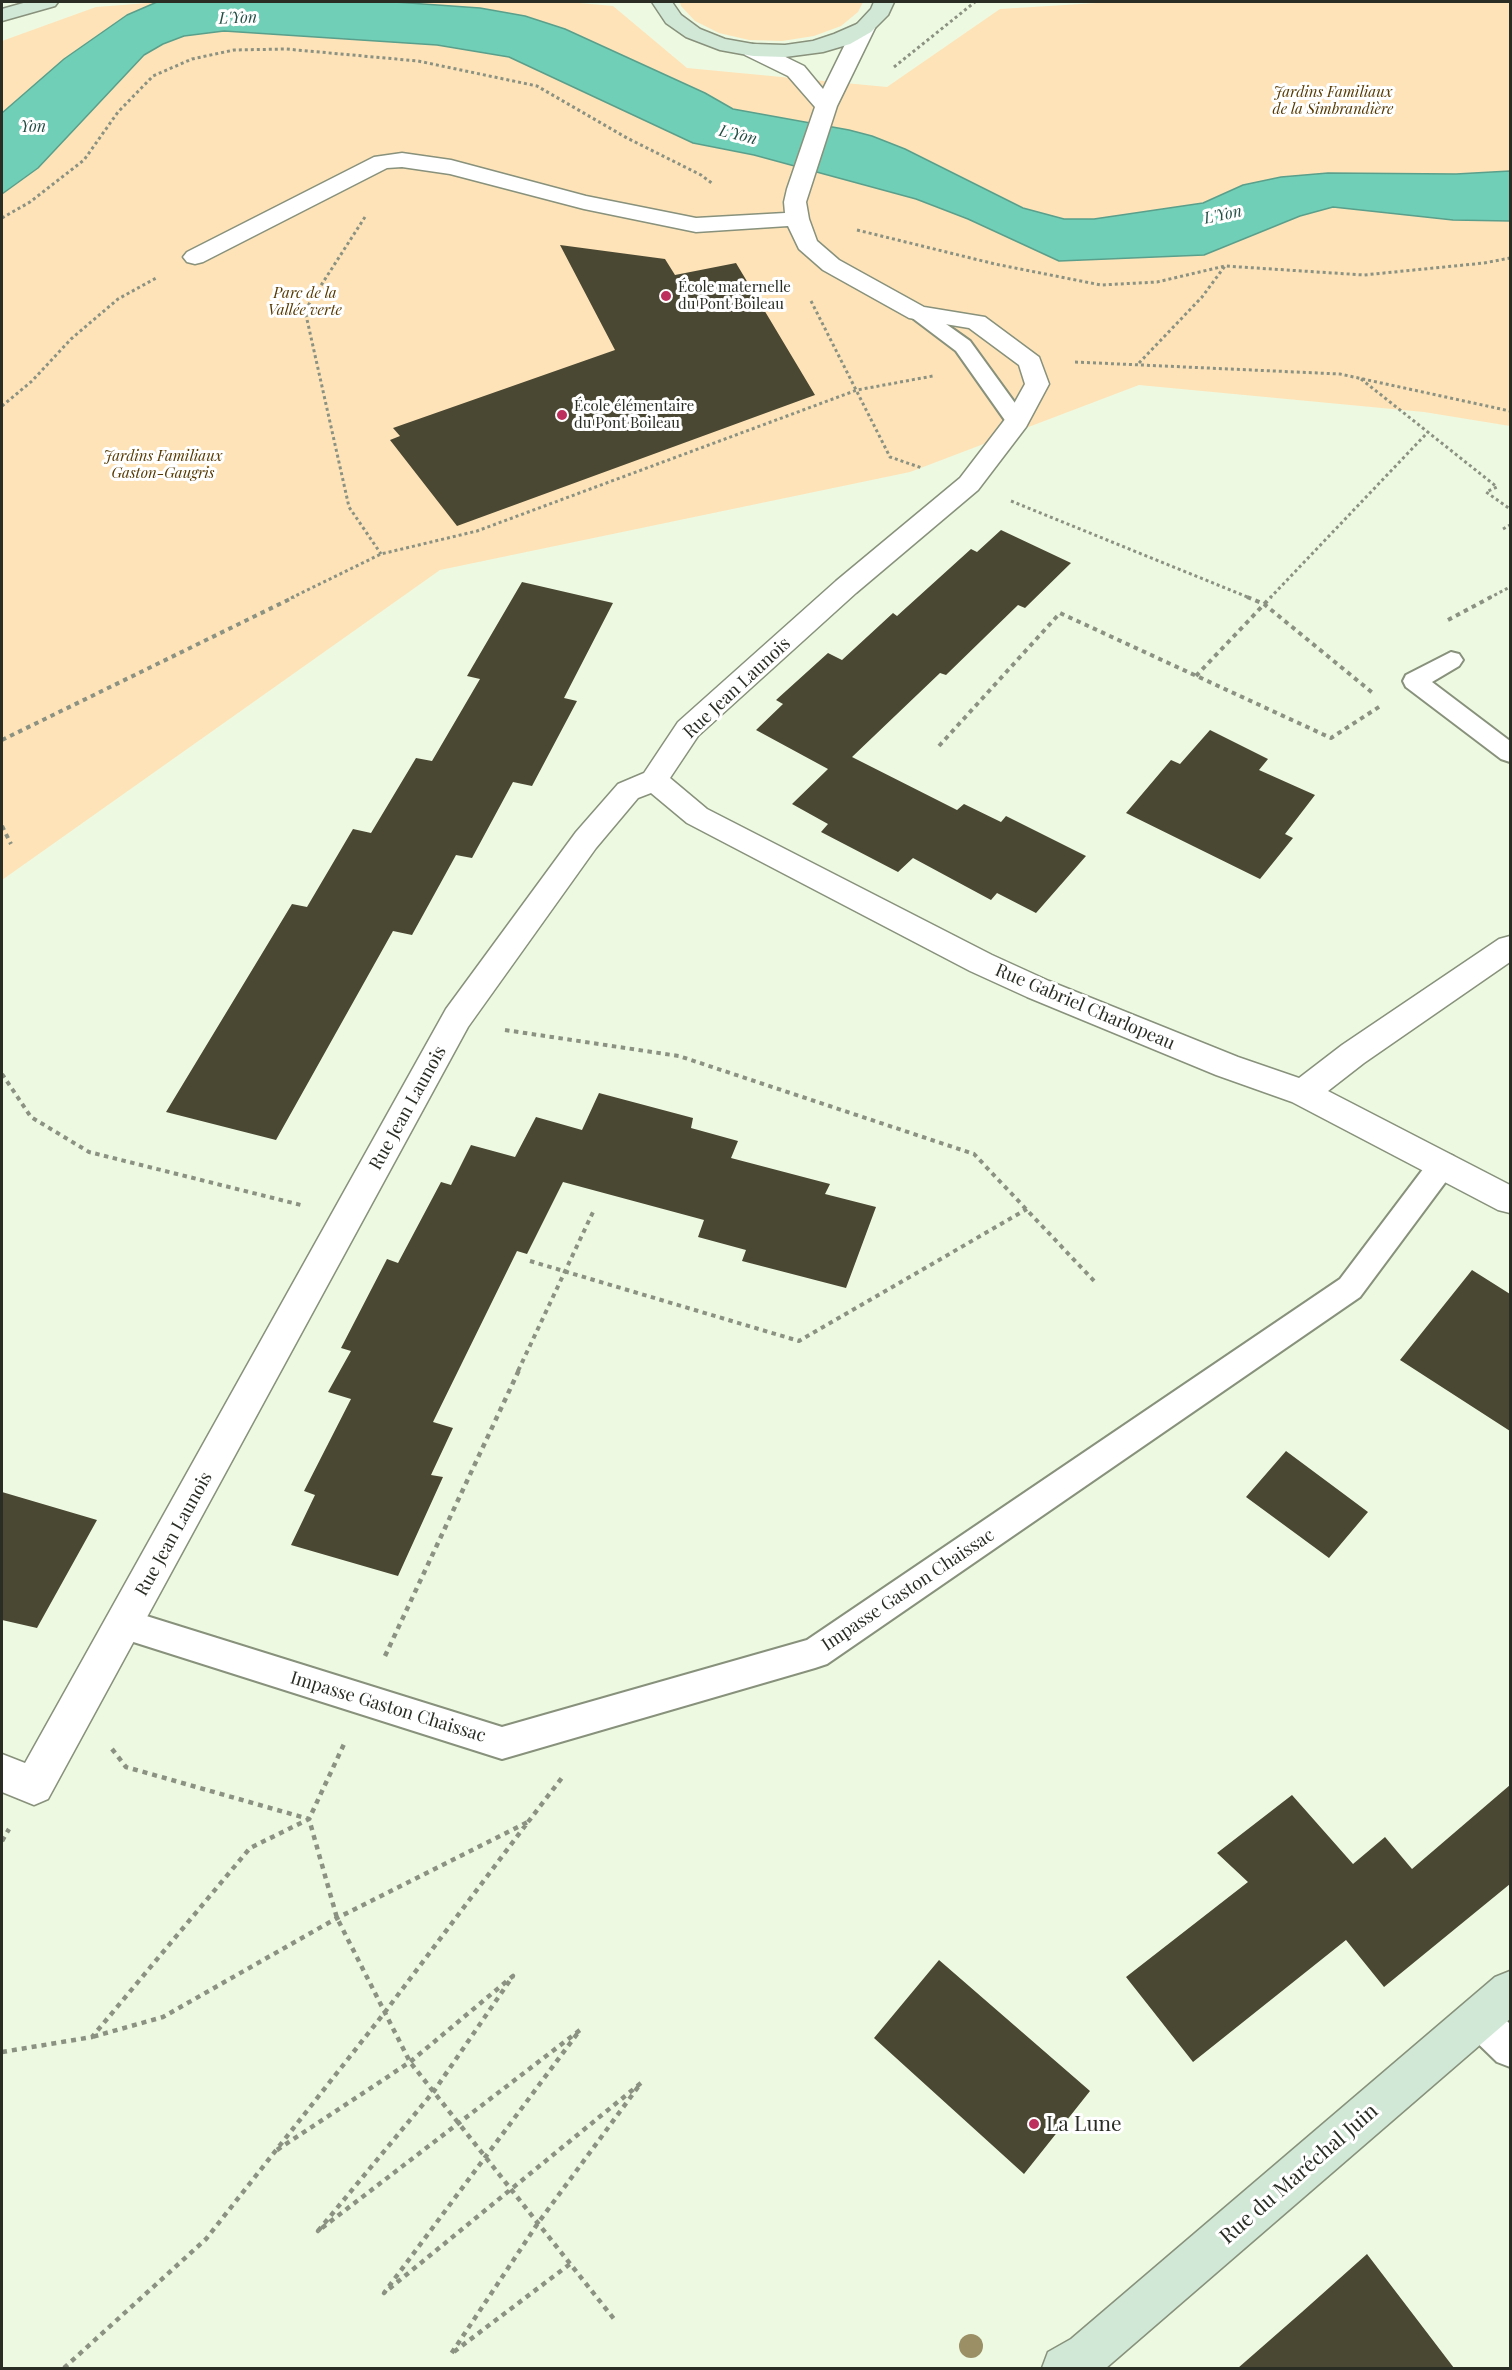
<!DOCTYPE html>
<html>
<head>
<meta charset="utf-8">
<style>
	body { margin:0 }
	#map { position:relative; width:1512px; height:2370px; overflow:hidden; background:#eef9e1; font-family:"Playfair Display",serif }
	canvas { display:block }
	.frame { position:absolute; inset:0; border:3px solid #292d24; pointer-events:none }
</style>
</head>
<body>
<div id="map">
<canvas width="1512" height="2370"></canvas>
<div class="frame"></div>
</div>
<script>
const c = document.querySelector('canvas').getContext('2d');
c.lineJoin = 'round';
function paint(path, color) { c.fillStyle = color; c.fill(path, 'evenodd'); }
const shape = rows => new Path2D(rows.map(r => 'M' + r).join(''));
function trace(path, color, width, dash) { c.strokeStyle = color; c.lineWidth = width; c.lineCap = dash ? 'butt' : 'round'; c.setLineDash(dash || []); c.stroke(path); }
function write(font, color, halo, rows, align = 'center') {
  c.font = font + ' "Playfair Display",serif'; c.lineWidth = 6; c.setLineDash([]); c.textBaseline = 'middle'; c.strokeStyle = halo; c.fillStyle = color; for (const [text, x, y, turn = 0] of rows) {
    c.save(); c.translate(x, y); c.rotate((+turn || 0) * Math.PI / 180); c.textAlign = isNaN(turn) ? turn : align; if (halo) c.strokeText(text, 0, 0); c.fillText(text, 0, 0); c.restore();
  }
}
paint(shape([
	[162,2,568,2,613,6,687,68,887,87,1000,9,1113,2,1510,2,1510,426,1424,412,1139,385,910,472,440,570,2,880,2,41,96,7],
	[680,2,863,2,858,12,841,26,814,36,782,41,749,40,719,33,695,21,681,6]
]), '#fee3b8');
const water = shape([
	[157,2,395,2,480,8,525,16,565,29,705,93,733,109,849,130,872,136,905,149,1023,208,1064,219,1094,219,1203,203,1243,185,1281,177,1328,173,1456,174,1510,171,1510,221,1453,220,1333,207,1300,216,1204,255,1059,261,968,219,916,199,754,155,693,143,509,57,437,45,224,31,184,36,163,44,144,55,38,168,2,194,2,113,64,59,127,15,157,2]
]);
paint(water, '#6fd0b7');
trace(water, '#5a9f8b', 1.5);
paint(shape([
	[560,245,665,259,675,275,736,263,815,395,457,526,390,440,400,436,393,428,615,350],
	[1001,530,1071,563,1025,608,1018,605,946,675,940,673,852,757,957,810,964,804,1001,822,1006,816,1086,856,1036,913,997,893,991,900,913,858,898,872,821,832,828,824,792,804,828,769,756,730,783,704,776,700,828,653,842,660,893,613,897,616,971,549,977,552],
	[522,582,613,603,564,698,577,701,532,786,513,782,472,858,456,855,412,935,393,931,276,1140,166,1112,292,904,307,907,353,829,371,833,416,758,432,761,480,679,467,676],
	[1210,730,1268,759,1259,770,1315,795,1285,834,1293,838,1260,879,1126,813,1171,760,1180,764],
	[599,1093,693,1118,691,1128,738,1141,731,1158,830,1184,825,1194,876,1207,846,1288,742,1261,746,1250,698,1237,704,1220,563,1182,527,1254,517,1251,433,1422,453,1428,431,1475,443,1477,398,1576,291,1545,315,1495,304,1491,351,1399,328,1392,351,1351,341,1348,387,1259,398,1263,441,1182,451,1185,471,1145,515,1157,536,1117,582,1130],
	[1472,1270,1510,1294,1510,1431,1400,1360],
	[1286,1451,1368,1512,1329,1558,1246,1497],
	[2,1492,97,1520,37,1628,2,1620],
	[1510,1785,1510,1884,1384,1987,1346,1940,1193,2062,1126,1977,1248,1882,1217,1853,1292,1795,1353,1864,1385,1837,1412,1869],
	[939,1960,1090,2091,1024,2174,874,2038],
	[1367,2254,1454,2368,1238,2368,1302,2312]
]), '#4a4833');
const lane = shape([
	[918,307,925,309,970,341,1028,421,1025,426,1017,428,1009,426,956,351,911,317,908,313,911,309,918,307],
	[1451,652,1459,654,1463,660,1459,666,1432,682,1510,741,1510,762,1501,759,1406,687,1403,681,1406,675,1451,652],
	[1443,1152,1453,1156,1457,1164,1453,1172,1360,1297,827,1664,815,1668,502,1759,124,1639,113,1635,108,1624,113,1613,124,1609,502,1727,807,1640,1340,1279,1433,1156,1443,1152],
	[1479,2001,1492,2006,1510,2024,1510,2067,1497,2062,1466,2032,1461,2019,1466,2006,1479,2001]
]);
const street = shape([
	[864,22,871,24,875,28,837,106,806,202,809,219,817,241,839,260,924,307,985,317,1039,357,1049,384,1026,427,978,490,856,593,698,736,670,778,707,809,992,955,1049,981,1238,1057,1299,1078,1342,1045,1499,939,1510,936,1510,962,1364,1063,1328,1091,1510,1185,1510,1213,1498,1210,1292,1102,1216,1075,1027,997,970,971,687,823,651,793,638,798,596,848,468,1027,48,1799,34,1805,2,1792,2,1754,25,1763,446,1009,576,832,618,784,644,773,678,722,836,581,960,478,1006,418,1025,384,1019,365,969,328,909,318,823,270,799,249,788,226,696,232,584,209,450,174,402,167,387,168,203,262,195,264,187,262,183,257,187,252,374,157,402,153,451,160,586,196,696,218,785,213,784,202,787,189,815,107,788,76,745,55,742,50,745,45,753,44,761,45,804,66,823,89,853,28,857,24,864,22]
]);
const secondary = shape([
	[27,2,58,2,55,6,2,21,2,9,27,2],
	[652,2,672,2,681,15,700,29,725,39,753,44,785,45,813,41,834,34,857,24,871,9,874,2,894,2,888,15,871,32,850,44,823,52,785,57,753,56,720,50,686,37,666,23,652,2],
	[1510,1971,1510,2019,1106,2368,1042,2368,1048,2352,1071,2339,1495,1977,1510,1971]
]);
trace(lane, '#87917b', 4);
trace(street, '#87917b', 3);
trace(secondary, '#87917b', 3);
trace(shape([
	[894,67,975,2],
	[365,217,309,304,306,315,349,507,381,554],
	[2,218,30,202,84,160,118,112,153,76,192,59,234,50,286,49,418,61,537,86,627,138,701,175,713,184],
	[857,230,995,264,1101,285,1157,282,1225,266,1364,275,1484,263,1510,258],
	[811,301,890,457,922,468],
	[1075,362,1340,374,1510,411],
	[1139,363,1202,297,1225,266],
	[1361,379,1497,487,1486,492,1510,509],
	[2,406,32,381,71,339,118,299,158,277],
	[1011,501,1250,598],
	[1503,529,1510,525],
	[291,598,381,554,477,531,857,390,933,376],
	[1270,598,1428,432],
	[1489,598,1510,587]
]), '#8b9282', 3, [3, 3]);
trace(shape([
	[1247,597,1264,604,1374,694],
	[1448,620,1491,597],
	[1196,676,1271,597],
	[2,740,294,597],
	[939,746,1060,613,1331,738,1382,705],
	[2,826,11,844],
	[505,1030,679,1056,974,1154,1095,1282],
	[2,1074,31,1117,89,1152,301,1205],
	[530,1261,799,1341,1027,1209],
	[518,1371,593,1212]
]), '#8b9282', 4, [4.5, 4.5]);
trace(shape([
	[385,1656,519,1370],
	[112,1749,126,1767,309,1819,345,1742],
	[528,1822,564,1775],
	[2,1841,9,1829],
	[2,2052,92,2037,250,1848,309,1819,337,1918,410,2062,614,2319],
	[277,2150,410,2062,513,1976,434,2091,318,2231,580,2030,384,2293,641,2083,538,2223,451,2354,570,2264],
	[64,2368,206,2239,385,2012,528,1822,337,1918,163,2017,92,2037]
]), '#8b9282', 4.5, [5, 5]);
paint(lane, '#fff');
paint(street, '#fff');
paint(secondary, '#d1e8d7');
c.fillStyle = '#9a8f65';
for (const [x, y] of [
	[971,2346]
]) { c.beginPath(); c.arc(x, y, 12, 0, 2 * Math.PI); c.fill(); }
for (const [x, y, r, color] of [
	[666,296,6,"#bd2f5c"],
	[562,415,6,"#bd2f5c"],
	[1034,2124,6,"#bd2f5c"]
]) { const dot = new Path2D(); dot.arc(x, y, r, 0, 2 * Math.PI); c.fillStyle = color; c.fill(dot); trace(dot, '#fff', 2); }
write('italic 15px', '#553900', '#fff', [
	["Jardins Familiaux",1333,92],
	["de la Simbrandière",1333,109],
	["Parc de la",305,293],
	["Vallée verte",305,310],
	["Jardins Familiaux",163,456],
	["Gaston-Gaugris",163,473]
]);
write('15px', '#292d24', '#fff', [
	["École maternelle",678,287],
	["du Pont Boileau",678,304],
	["École élémentaire",574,406],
	["du Pont Boileau",574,423]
], 'left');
write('italic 16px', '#234e43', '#fff', [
	["L'Yon",238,18,-2],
	["Yon",33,127],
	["L'Yon",738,135,14],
	["L'Yon",1223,215,-12]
]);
write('18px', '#292d24', '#fff', [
	["Rue Jean Launois",737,688,-43],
	["Rue Gabriel Charlopeau",1085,1007,23],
	["Rue Jean Launois",408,1108,-61],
	["Rue Jean Launois",174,1534,-61],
	["Impasse Gaston Chaissac",908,1590,-34],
	["Impasse Gaston Chaissac",388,1707,17]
]);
write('21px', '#292d24', '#fff', [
	["La Lune",1046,2124]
], 'left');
write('21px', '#292d24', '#fff', [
	["Rue du Maréchal Juin",1299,2174,-41]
]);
</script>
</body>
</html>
